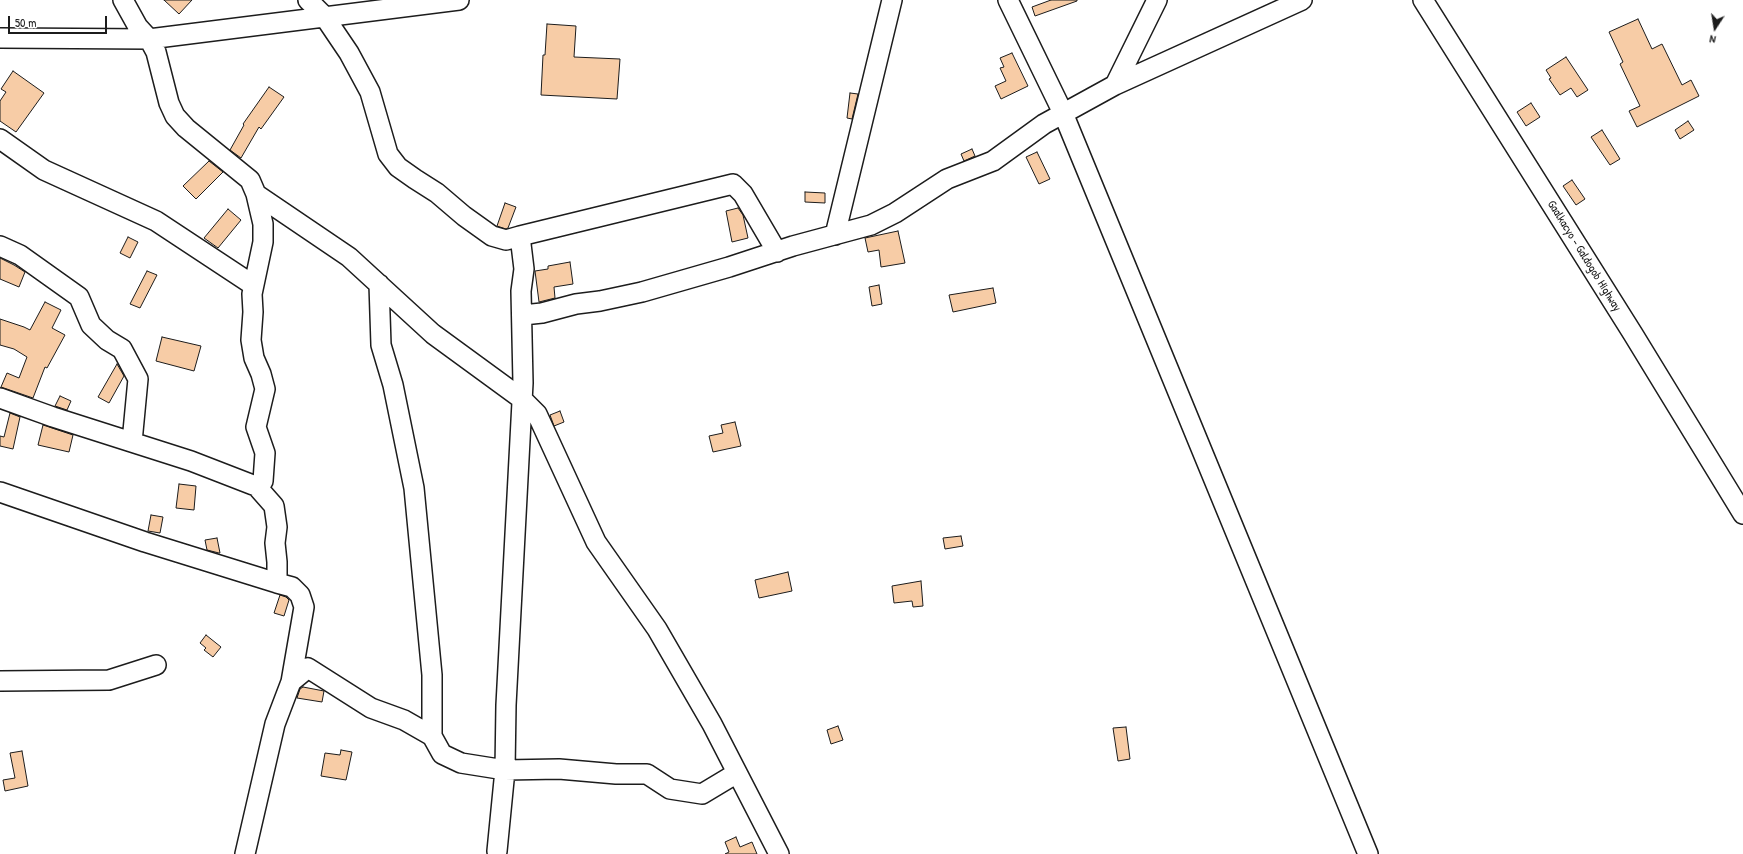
<!DOCTYPE html>
<html>
<head>
<meta charset="utf-8">
<style>
	body { margin:0 }
	#map { position:relative; width:1743px; height:854px; overflow:hidden; background:#fff; font-family:"Patrick Hand",sans-serif }
	canvas { display:block }
	.north { position:absolute; left:1695px; top:8px; width:40px; height:40px; -webkit-text-stroke:3px #fff; paint-order:stroke; rotate:192deg; font-size:11px; font-weight:700; line-height:16px; text-align:center; color:#1c1c1c }
	.north::after { content:''; display:block; margin:auto; width:14px; height:18px; background:#1c1c1c; clip-path:polygon(50% 0,100% 100%,50% 72%,0 100%) }
	.scale { position:absolute; left:8px; top:16px; width:99px; height:18px; box-sizing:border-box; border:2px solid #1c1c1c; border-top:0; padding-left:5px; font-size:12px; line-height:14px; white-space:nowrap; color:#1c1c1c; -webkit-text-stroke:3px #fff; paint-order:stroke }
</style>
</head>
<body>
<div id="map">
<canvas width="1743" height="854"></canvas>
<div class="north">N</div>
<div class="scale">50 m</div>
</div>
<script>
const c = document.querySelector('canvas').getContext('2d');
c.lineJoin = 'round';
function paint(path, color) { c.fillStyle = color; c.fill(path, 'evenodd'); }
const shape = rows => new Path2D(rows.map(r => 'M' + r).join(''));
function trace(path, color, width, dash) { c.strokeStyle = color; c.lineWidth = width; c.lineCap = dash ? 'butt' : 'round'; c.setLineDash(dash || []); c.stroke(path); }
function write(font, color, halo, rows, align = 'center') {
  c.font = font + ' "Patrick Hand",sans-serif'; c.lineWidth = 3.5; c.setLineDash([]); c.textBaseline = 'middle'; c.strokeStyle = halo; c.fillStyle = color; for (const [text, x, y, turn = 0] of rows) {
    c.save(); c.translate(x, y); c.rotate((+turn || 0) * Math.PI / 180); c.textAlign = isNaN(turn) ? turn : align; if (halo) c.strokeText(text, 0, 0); c.fillText(text, 0, 0); c.restore();
  }
}
const building = shape([
	[164,0,192,0,179,14,164,0],
	[1051,0,1077,0,1077,1,1035,16,1032,7,1051,0],
	[1638,19,1652,49,1662,44,1682,85,1691,80,1699,96,1637,127,1629,111,1640,106,1620,64,1623,62,1609,32,1638,19],
	[547,24,576,26,574,57,620,59,617,99,541,95,543,55,545,55,547,24],
	[1012,53,1028,86,1001,99,995,86,1006,81,1000,68,1004,67,1000,58,1012,53],
	[1566,57,1588,90,1577,97,1571,88,1560,95,1549,79,1551,78,1546,70,1566,57],
	[13,71,44,93,16,132,0,121,0,101,6,92,1,89,13,71],
	[269,87,284,97,261,129,259,127,241,158,230,150,244,125,243,124,269,87],
	[850,93,858,94,852,119,847,118,850,93],
	[1531,103,1540,117,1526,126,1517,112,1531,103],
	[1688,121,1694,130,1680,139,1675,130,1688,121],
	[1602,130,1620,159,1610,165,1591,137,1602,130],
	[972,149,975,156,964,161,961,154,972,149],
	[1037,152,1050,179,1039,184,1026,157,1037,152],
	[209,161,223,172,196,199,183,186,209,161],
	[1572,180,1585,199,1576,205,1563,186,1572,180],
	[805,192,825,193,825,203,805,202,805,192],
	[505,203,516,207,508,228,506,229,497,226,505,203],
	[738,208,743,215,748,238,732,242,726,211,738,208],
	[228,209,241,220,218,248,204,238,228,209],
	[898,231,905,263,881,267,879,250,868,252,865,238,898,231],
	[128,237,138,242,130,258,120,253,128,237],
	[0,258,14,265,25,272,19,287,0,279,0,258],
	[570,262,573,284,554,287,555,298,539,302,535,271,548,269,548,266,570,262],
	[147,271,157,275,140,308,130,304,147,271],
	[879,285,882,304,872,306,869,287,879,285],
	[993,288,996,303,953,312,949,295,993,288],
	[45,302,61,310,52,328,65,335,47,368,45,367,33,398,1,387,7,373,19,378,27,357,14,349,0,345,0,319,24,327,30,330,45,302],
	[162,337,201,346,194,371,156,361,162,337],
	[117,364,124,376,109,403,98,397,117,364],
	[60,396,71,401,67,410,55,406,60,396],
	[560,411,564,422,554,426,550,415,560,411],
	[10,413,20,417,13,449,0,446,0,436,4,437,10,413],
	[735,422,741,446,713,452,709,436,723,433,721,425,735,422],
	[43,425,73,435,69,452,38,445,43,425],
	[179,484,196,486,194,510,176,508,179,484],
	[151,515,163,517,160,533,148,531,151,515],
	[961,536,963,546,945,549,943,538,961,536],
	[217,538,220,553,219,553,207,550,205,540,217,538],
	[788,572,792,591,759,598,755,580,788,572],
	[921,581,923,606,913,607,912,601,894,603,892,586,921,581],
	[280,595,286,597,289,600,284,616,274,613,280,595],
	[206,635,221,647,213,657,204,650,206,648,200,643,206,635],
	[303,687,324,691,322,702,297,698,300,689,303,687],
	[838,726,843,740,831,744,827,730,838,726],
	[1126,727,1130,759,1118,761,1113,728,1126,727],
	[341,750,352,752,346,780,321,776,325,753,340,755,341,750],
	[22,751,28,786,5,791,3,780,15,778,10,753,22,751],
	[736,837,740,847,752,842,757,854,725,854,729,852,725,842,736,837]
]);
paint(building, '#f7cca6');
trace(building, '#1c1c1c', 1);
const minor = shape([
	[308,0,324,16,349,53,370,92,388,154,398,167,415,179,437,193,464,216,492,236,506,240,520,236,524,269,521,291,523,383,506,705,505,770,497,851],
	[1008,0,1063,113,1368,854],
	[1423,0,1633,334,1743,514],
	[0,38,149,39,459,0],
	[1115,85,1157,0],
	[0,139,44,170,156,221,253,285],
	[256,194,349,257,433,334,522,399,537,414,596,542,657,629,712,724,779,854],
	[835,235,892,0],
	[520,236,733,184,743,194,777,252],
	[0,246,20,255,79,297,91,325,107,340,122,349,138,379,132,442],
	[379,284,381,345,393,385,414,488,432,675,432,736,442,754,461,763,505,770,559,769,616,774,647,774,670,789,702,794,737,773],
	[523,315,542,313,576,304,600,301,642,292,729,267,793,246,871,225,895,213,947,179,993,161,1044,124,1115,85,1302,0],
	[0,398,53,417,191,461,253,485,261,484,263,481,265,453,256,427,265,389,261,374,254,358,251,340,253,312,252,294,263,242,263,224,256,194,250,180,186,128,175,116,169,103,156,52,149,39,138,27,123,0],
	[0,492,145,542,277,583,277,562,275,543,277,527,274,506,259,489,261,484],
	[277,583,292,587,300,595,304,607,291,682,308,668,371,708,404,720,432,736],
	[0,681,109,680,156,665],
	[245,854,275,724,291,682]
]);
trace(minor, '#1c1c1c', 22);
trace(minor, '#fff', 19);
write('12px', '#1c1c1c', '#fff', [
	["Gaalkacyo - Galdogob Highway",1584,256,58]
]);
</script>
</body>
</html>
